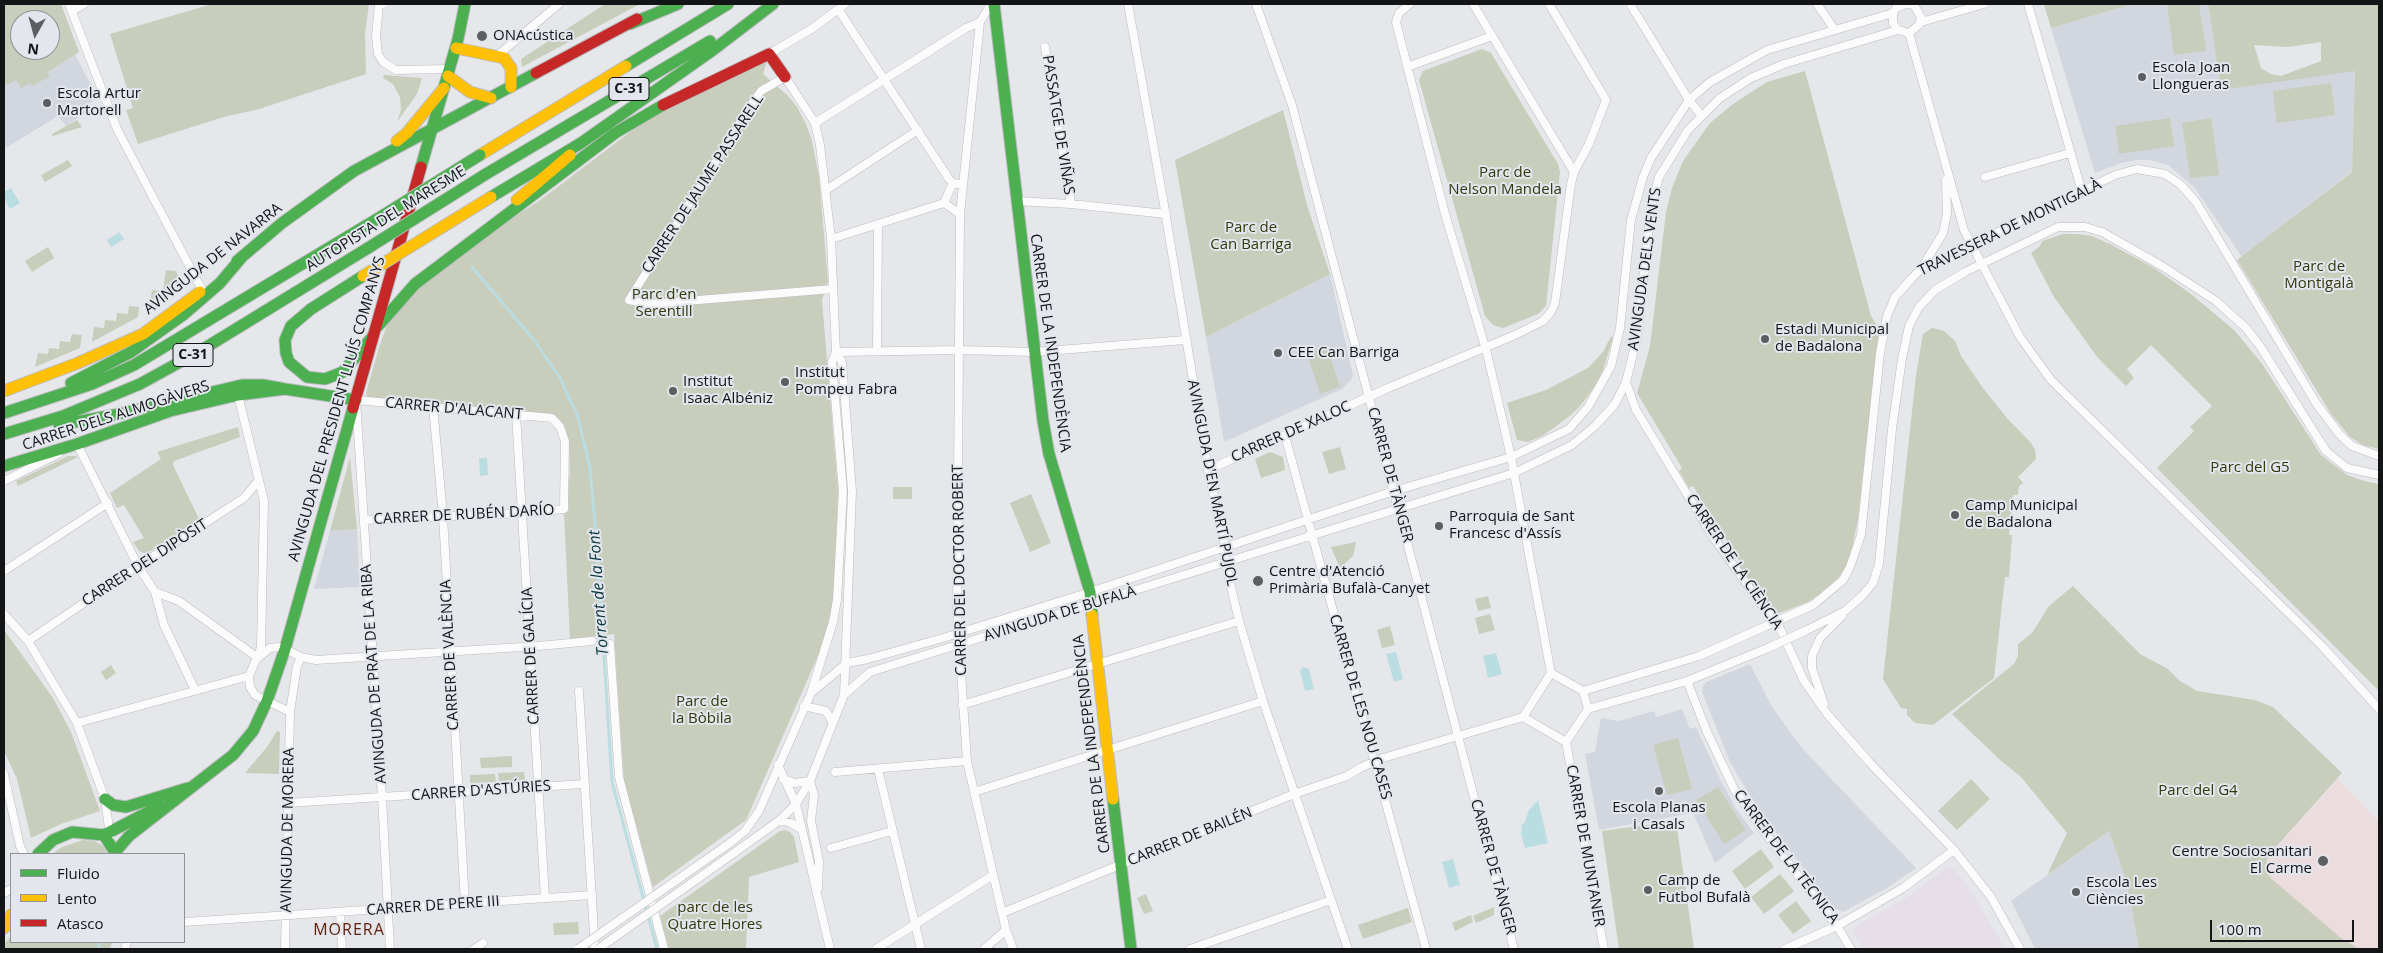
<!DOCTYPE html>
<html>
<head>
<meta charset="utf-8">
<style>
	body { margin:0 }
	#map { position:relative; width:2383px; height:953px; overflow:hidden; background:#e5e7eb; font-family:"Open Sans",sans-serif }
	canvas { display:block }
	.frame { position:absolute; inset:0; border:5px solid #131416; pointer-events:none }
	.legend { position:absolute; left:10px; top:853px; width:175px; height:90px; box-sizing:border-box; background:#e3e6ed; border:1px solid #909297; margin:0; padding:6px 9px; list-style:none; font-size:15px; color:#131416 }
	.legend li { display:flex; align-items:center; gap:10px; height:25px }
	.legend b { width:25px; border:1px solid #909297 }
	.north { position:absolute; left:10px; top:10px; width:50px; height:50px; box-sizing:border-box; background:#e3e6ed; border:1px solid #909297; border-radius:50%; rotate:187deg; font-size:14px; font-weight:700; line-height:20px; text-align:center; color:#131416 }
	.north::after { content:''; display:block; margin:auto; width:18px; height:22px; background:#5c5e61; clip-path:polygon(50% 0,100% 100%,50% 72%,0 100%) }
	.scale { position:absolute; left:2210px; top:920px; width:144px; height:22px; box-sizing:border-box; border:2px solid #131416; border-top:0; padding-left:6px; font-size:15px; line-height:18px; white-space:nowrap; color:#131416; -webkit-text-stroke:4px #e3e6ed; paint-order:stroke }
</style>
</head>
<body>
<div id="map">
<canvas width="2383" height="953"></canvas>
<div class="frame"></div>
<ul class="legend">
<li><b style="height:6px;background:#4caf50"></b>Fluido</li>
<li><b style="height:6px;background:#ffc107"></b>Lento</li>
<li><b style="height:6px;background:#c62828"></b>Atasco</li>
</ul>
<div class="north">N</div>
<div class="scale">100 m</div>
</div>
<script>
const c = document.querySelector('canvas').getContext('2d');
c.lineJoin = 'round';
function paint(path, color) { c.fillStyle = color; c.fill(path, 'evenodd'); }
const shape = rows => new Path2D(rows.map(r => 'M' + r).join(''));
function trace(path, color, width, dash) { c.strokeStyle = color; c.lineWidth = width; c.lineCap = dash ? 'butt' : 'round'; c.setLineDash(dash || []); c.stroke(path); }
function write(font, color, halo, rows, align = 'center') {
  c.font = font + ' "Open Sans",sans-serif'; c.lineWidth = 4; c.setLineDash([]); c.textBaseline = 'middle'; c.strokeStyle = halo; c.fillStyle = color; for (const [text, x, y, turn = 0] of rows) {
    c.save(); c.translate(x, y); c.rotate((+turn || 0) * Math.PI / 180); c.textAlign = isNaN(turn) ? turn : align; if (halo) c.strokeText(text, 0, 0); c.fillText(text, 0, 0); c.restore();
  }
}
paint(shape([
	[1947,867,1955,870,1974,896,2005,949,1864,949,1854,933,1855,927,1909,896]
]), '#e6dee9');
paint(shape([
	[2133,4,2208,4,2221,90,2355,70,2352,171,2242,257,2194,187,2168,165,2150,160,2137,160,2121,163,2095,173,2051,28],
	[75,54,97,97,84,109,86,113,66,126,58,116,4,149,4,82,16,80,30,83,32,86,50,75,47,72],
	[1330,274,1353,375,1351,380,1342,389,1224,442,1206,337],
	[357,529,360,587,314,589,330,531],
	[1750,664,1772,707,1801,747,1916,868,1887,888,1843,912,1834,908,1760,812,1730,762,1702,692,1703,687,1706,682],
	[1682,709,1690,729,1696,727,1718,775,1735,807,1754,833,1715,863,1693,813,1599,830,1585,754,1595,752,1601,718,1619,721,1654,711,1656,717],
	[2109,831,2127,883,2139,949,2035,949,2011,901]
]), '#d2d7df');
paint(shape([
	[2338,779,2379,822,2379,949,2359,949,2341,938,2273,880,2267,873,2268,857]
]), '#ebdddd');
paint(shape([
	[4,4,61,4,79,52,48,72,50,76,32,86,30,83,21,88,16,80,7,85,4,82],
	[20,20,50,20,50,50,20,50],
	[212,4,369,4,365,34,366,74,256,110,227,116,138,144,126,110,133,108,110,34],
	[605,4,640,4,522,67,521,59],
	[2044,4,2133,4,2051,28],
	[2167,4,2199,4,2206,51,2174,55],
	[2208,4,2379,4,2379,449,2363,445,2350,437,2331,414,2237,260,2352,172,2355,71,2221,90],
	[2321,42,2321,61,2281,76,2271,74,2261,68,2254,45,2288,47],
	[1482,49,1491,53,1558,164,1560,172,1546,306,1538,314,1503,328,1493,325,1485,316,1419,80,1423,71],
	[767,61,763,74,788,96,797,107,806,124,812,141,819,177,828,281,822,300,838,491,834,589,831,617,821,649,746,820,653,887,624,782,614,634,570,639,564,514,569,510,567,484,570,476,569,443,565,428,558,418,551,414,367,397,366,393,380,344,394,307,479,239,539,201,642,123,699,90],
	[1805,71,1871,316,1879,329,1858,519,1849,563,1839,577,1821,593,1808,602,1777,614,1754,588,1737,564,1740,562,1693,486,1689,488,1679,471,1682,468,1637,393,1650,346,1666,212,1672,188,1683,161,1710,123,1733,104,1767,82],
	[384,75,422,78,417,94,397,122,401,110,400,97,393,84,383,78],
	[2331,83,2335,115,2277,123,2273,91],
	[1283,110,1307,205,1330,274,1206,337,1175,160],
	[2170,118,2174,146,2119,154,2115,126],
	[2211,118,2219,175,2190,178,2182,123],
	[77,120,82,127,53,136,52,134],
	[68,160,72,166,45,182,41,175],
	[2063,234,2078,234,2092,236,2112,245,2154,268,2191,294,2234,330,2263,365,2321,455,2347,475,2364,481,2379,484,2379,691,2157,468,2194,431,2190,427,2212,406,2151,345,2127,369,2134,378,2126,386,2098,358,2054,297,2031,253,2040,246,2042,241],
	[48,247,54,258,32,272,25,261],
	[166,270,176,271,182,285,149,310,152,290,163,291],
	[129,306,139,307,138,317,92,342,94,327,104,328,105,320,116,321,117,313,128,314],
	[1932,328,1944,331,1955,341,1961,356,1983,388,2006,417,2031,443,2035,450,2036,459,2018,477,2023,483,2019,486,2018,495,2013,495,2009,535,2012,535,2009,577,2005,577,1994,678,1933,725,1915,723,1907,715,1907,709,1901,708,1883,679,1916,375,1923,334],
	[72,334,82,335,80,348,35,367,38,353,48,354,49,348,59,349,60,341,70,342],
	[1611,336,1613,338,1603,370,1597,383,1581,405,1571,415,1544,435,1528,442,1517,440,1507,403,1546,390,1588,368,1603,352],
	[1327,347,1340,387,1320,394,1307,353],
	[238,427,240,437,174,461,173,465,199,519,146,554,139,551,133,542,144,538,124,505,117,508,110,493,161,459,157,452],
	[1340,447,1346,469,1329,474,1322,452],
	[1270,452,1283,457,1285,470,1261,478,1255,459],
	[68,456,77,456,76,458,18,486,16,481],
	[350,457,357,529,330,531],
	[893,487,912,487,912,499,893,499],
	[1031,494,1051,543,1030,552,1010,503],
	[1356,542,1353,556,1340,568,1331,547],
	[2073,586,2140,654,2168,669,2180,681,2197,691,2255,700,2273,707,2342,773,2268,856,2266,866,2267,873,2273,880,2341,938,2359,949,2139,949,2127,883,2109,831,2047,875,2067,833,2021,777,1999,759,1952,714,2014,664,2018,656,2018,644,2032,633,2049,606],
	[1488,596,1491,608,1478,611,1475,599],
	[1490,614,1495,630,1479,634,1475,618],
	[1390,626,1395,645,1382,648,1377,630],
	[4,630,53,698,71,732,100,811,61,824,31,838,17,779,4,751],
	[111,665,116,673,106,680,101,672],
	[277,731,280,732,279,774,245,773,267,747],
	[1678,738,1692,789,1667,795,1653,745],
	[512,756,512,767,481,768,480,758],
	[524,772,525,780,499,781,498,773],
	[495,774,496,782,470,783,470,775],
	[1971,779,1990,799,1957,830,1938,811],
	[1718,787,1746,830,1724,844,1696,800],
	[1676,821,1694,949,1619,949,1602,831],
	[785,830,790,832,794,837,799,862,749,877,746,949,669,949,660,916,780,831],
	[83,840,95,841,103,846,108,854,52,854,62,847],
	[1761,849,1774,867,1745,889,1732,871],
	[1780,874,1794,891,1764,914,1751,897],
	[1146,894,1153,911,1144,914,1137,898],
	[1796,901,1811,921,1793,934,1778,915],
	[1494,907,1494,915,1476,923,1473,916],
	[1408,908,1412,922,1363,939,1358,925],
	[1471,915,1473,922,1455,931,1452,923],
	[578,922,579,934,554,935,553,923],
	[11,936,11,942,112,942,110,949,4,949,4,944]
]), '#c9cdbc');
paint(shape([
	[11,188,20,203,10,209,4,198,4,192],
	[119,232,124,239,111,247,107,240],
	[479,458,487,458,488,475,480,476],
	[1396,652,1403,679,1394,682,1386,654],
	[1496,653,1502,674,1488,678,1483,656],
	[1303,667,1309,669,1314,689,1305,691,1300,671],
	[1538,800,1548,843,1525,848,1521,834,1522,823,1524,824,1529,810],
	[1453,859,1460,885,1449,888,1442,862]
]), '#badde2');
trace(shape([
	[472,267,533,339,560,378,577,414,590,467,597,546,612,782,657,949],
	[99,944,99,949]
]), '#badde2', 3);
const street = shape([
	[69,4,117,129,202,290],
	[383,4,379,5,376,36,378,54,383,62,396,70,450,69],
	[991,4,980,22,960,214,957,612,967,761,1006,930,1013,949],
	[1128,4,1163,199,1208,470,1225,546,1225,561,1239,621,1263,701,1348,949],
	[1256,4,1292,105,1514,949],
	[1410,4,1399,13,1396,22,1445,214,1487,353,1511,457,1551,673],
	[1549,4,1606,100,1589,144,1574,172],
	[1630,4,1689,100,1702,116],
	[1817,4,1834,29],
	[1905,4,1896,8,1893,13,1893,23,1898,30,1909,33,1919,25,1921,17,1914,5,1905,4],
	[2028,4,2082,192],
	[838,9,949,179,953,183,963,185],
	[72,11,84,4],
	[1921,22,1984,4],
	[1909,33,1964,230,2020,337,2051,380,2322,646,2379,709],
	[1045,47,1071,204],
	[769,54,813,28,845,4],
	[498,55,559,4],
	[1407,67,1492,36],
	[815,123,966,28,980,22],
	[1985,177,2070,153],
	[826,190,918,130],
	[1016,201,1071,204,1166,214],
	[944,203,953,183],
	[1992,235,2115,175,2137,169,2165,174,2181,185,2196,202,2316,403,2340,435,2352,446,2379,456],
	[831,239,944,203,960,214],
	[1921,269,1943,233,1947,214,1946,180],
	[877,351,878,224],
	[836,352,959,350,1034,352,1185,340],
	[1626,382,1636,410,1713,537,1764,608,1777,622,1804,681,1828,715,1870,763,1954,850,1991,897,2020,949],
	[238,395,264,501,261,648,249,676,250,687,255,695,290,712,285,949],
	[433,406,443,516,465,904],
	[516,414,545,898],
	[1285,436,1426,949],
	[73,447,77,444,138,566,155,592,164,625,195,690],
	[1208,470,1388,388,1515,335,1543,321,1551,312,1555,303,1571,184,1574,172,1473,4],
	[4,481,58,454],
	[364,520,523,513,564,509,565,441,560,427,552,418,356,400,382,797,390,949],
	[4,571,108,503],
	[155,592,179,601,258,658],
	[4,614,28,641,77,723,105,799,110,836],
	[1805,631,1845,611,1863,595,1873,583,1879,564,1892,429,1902,359,1909,326,1919,307,1935,290,1965,272,2058,227,2085,227,2102,232,2162,266,2216,301,2246,328,2260,346,2326,451,2347,468,2379,475],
	[28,641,138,566,244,498,259,480],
	[610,644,619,777,664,949],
	[258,658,270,648,278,647,285,649,301,657,316,660,538,646,592,641],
	[1687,681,1707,732,1734,789,1762,829,1837,926,1851,949],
	[579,691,595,949],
	[1583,691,1699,656,1813,605,1843,580,1850,567,1861,535,1880,353,1887,316,1895,297,1912,278,1920,270,1951,256],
	[811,693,847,663,868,659,943,638,1090,592,1394,491,1511,457,1569,429,1588,407,1611,366,1620,328,1631,220,1643,177,1651,158,1689,100,1710,82,1767,50,1893,13],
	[844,695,870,672,1514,473,1572,445,1595,426,1615,404,1626,382,1637,338,1651,207,1659,177,1688,130,1720,98,1751,78,1784,64,1898,30],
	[1824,704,1812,668,1812,656,1820,638,1842,616],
	[962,705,1239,621],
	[804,706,826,711,833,723],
	[1588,709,1687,681,1768,648],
	[290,712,297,666,301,657],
	[1523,717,1566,742,1588,709,1583,691,1551,673],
	[1523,717,1551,673],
	[77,723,249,676],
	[1566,742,1604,949],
	[778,765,796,804,830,949],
	[878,769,921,949],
	[835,772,967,761],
	[4,774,20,846,24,854],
	[783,779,795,783,810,781],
	[810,781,814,795,811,821,819,861,818,888],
	[974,792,1263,701],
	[288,803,584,784],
	[780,820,791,823,801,829],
	[730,843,745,831,759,811,811,693,833,622,837,600,843,491,832,362,836,352,831,239,820,145,815,123,785,77,761,91,753,102,629,300,649,304,833,289],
	[831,848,892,831],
	[734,853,780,820,796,804,810,781,844,695,852,491,842,362,836,352],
	[4,893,11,889],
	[340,912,342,949],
	[1002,913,1294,794,1347,776,1362,767,1383,758,1523,717],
	[184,922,592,895],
	[125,949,127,942],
	[474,949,483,943],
	[876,949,993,875],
	[984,949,1006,930],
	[1190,949,1331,900],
	[1785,949,1837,926,1903,888,1954,850]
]);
const fast = shape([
	[994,4,1043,421,1049,454,1090,592,1092,615],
	[630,24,678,4],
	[626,66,728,4],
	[421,167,458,39,465,4],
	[486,174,710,41],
	[491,197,581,143,713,50,773,4],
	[237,261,282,223,354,171,536,73],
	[363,276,311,309,291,326,285,340,286,353,289,362,307,377,325,379,343,372,373,336],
	[378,326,415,284,615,133,663,105],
	[71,383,131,352,183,315,220,283,242,257],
	[4,413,92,384,134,365,382,216],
	[59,425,114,415,242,385,263,385,285,389],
	[4,434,63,416,140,384,200,351,368,248],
	[4,466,77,444,170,411,238,395,285,389,356,400],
	[105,799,113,805,126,807,188,788],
	[1113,799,1131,949],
	[104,835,160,806],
	[116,851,129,836,233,755,253,731,267,701,285,649,353,408],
	[38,854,53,840,72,832,104,835,116,854]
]);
const slow = shape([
	[456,48,504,58,511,68,511,87],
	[448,76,470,92,491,98],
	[397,141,407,133,444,88],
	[480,155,626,66],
	[517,200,570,155],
	[4,391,78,363,143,334,200,292],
	[1092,615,1113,799],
	[4,928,11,915]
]);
const jam = shape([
	[536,73,637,19],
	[663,105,769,54,785,77],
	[353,408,421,167]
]);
trace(street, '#bbbcbf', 9);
trace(fast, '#bbbcbf', 13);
trace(slow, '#bbbcbf', 13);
trace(jam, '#bbbcbf', 13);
trace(street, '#fbfbfc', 8);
trace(fast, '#4caf50', 11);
trace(slow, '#ffc107', 11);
trace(jam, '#c62828', 11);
const streetBridge = shape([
	[1951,256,1992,235],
	[1768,648,1805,631],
	[578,949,730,843],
	[598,949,734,853]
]);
const fastBridge = shape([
	[382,216,480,155],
	[368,248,486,174]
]);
const slowBridge = shape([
	[363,276,491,197]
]);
trace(streetBridge, '#bbbcbf', 9, []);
trace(fastBridge, '#bbbcbf', 13, []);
trace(slowBridge, '#bbbcbf', 13, []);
trace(streetBridge, '#fbfbfc', 8);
trace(fastBridge, '#4caf50', 11);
trace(slowBridge, '#ffc107', 11);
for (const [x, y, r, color] of [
	[482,36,6,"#5c5e61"],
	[2142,77,5,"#5c5e61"],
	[47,103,5,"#5c5e61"],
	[1765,339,5,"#5c5e61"],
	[1278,353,5,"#5c5e61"],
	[785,382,5,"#5c5e61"],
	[673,391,5,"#5c5e61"],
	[1955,515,5,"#5c5e61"],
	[1439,526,5,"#5c5e61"],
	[1258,581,6,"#5c5e61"],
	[1659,791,5,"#5c5e61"],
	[2323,861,6,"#5c5e61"],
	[1648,890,5,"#5c5e61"],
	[2076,892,5,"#5c5e61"]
]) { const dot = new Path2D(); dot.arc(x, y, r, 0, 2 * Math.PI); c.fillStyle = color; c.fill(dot); trace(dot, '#e3e6ed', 2); }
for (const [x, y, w] of [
	[629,89,40],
	[193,355,40]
]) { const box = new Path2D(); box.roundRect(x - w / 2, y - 11.5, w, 23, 4); c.fillStyle = '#e3e6ed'; c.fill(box); trace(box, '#131416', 1); }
write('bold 14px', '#131416', null, [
	["C-31",629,89],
	["C-31",193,355]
]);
write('15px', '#131416', '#e3e6ed', [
	["ONAcústica",493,36],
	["Escola Joan",2152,68],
	["Llongueras",2152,85],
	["Escola Artur",57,94],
	["Martorell",57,111],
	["Estadi Municipal",1775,330],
	["de Badalona",1775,347],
	["CEE Can Barriga",1288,353],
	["Institut",795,373],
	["Pompeu Fabra",795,390],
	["Institut",683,382],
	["Isaac Albéniz",683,399],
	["Camp Municipal",1965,506],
	["de Badalona",1965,523],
	["Parroquia de Sant",1449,517],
	["Francesc d'Assís",1449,534],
	["Centre d'Atenció",1269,572],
	["Primària Bufalà-Canyet",1269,589],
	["Escola Planas",1659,808,"center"],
	["i Casals",1659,825,"center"],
	["Centre Sociosanitari",2312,852,"right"],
	["El Carme",2312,869,"right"],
	["Camp de",1658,881],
	["Futbol Bufalà",1658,898],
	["Escola Les",2086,883],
	["Ciències",2086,900]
], 'left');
write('15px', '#131416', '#e3e6ed', [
	["PASSATGE DE VIÑAS",1058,125,81],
	["CARRER DE JAUME PASSARELL",703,184,-57],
	["AUTOPISTA DEL MARESME",386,219,-32],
	["TRAVESSERA DE MONTIGALÀ",2010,228,-26],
	["AVINGUDA DE NAVARRA",213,259,-38],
	["AVINGUDA DELS VENTS",1645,269,-82],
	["CARRER DE LA INDEPENDÈNCIA",1050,343,82],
	["AVINGUDA DEL PRESIDENT LLUÍS COMPANYS",337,409,-74],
	["CARRER D'ALACANT",454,409,5],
	["CARRER DELS ALMOGÀVERS",116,416,-18],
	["CARRER DE XALOC",1291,432,-24],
	["CARRER DE TÀNGER",1390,475,75],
	["AVINGUDA D'EN MARTÍ PUJOL",1212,483,79],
	["CARRER DE RUBÉN DARÍO",464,515,-3],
	["CARRER DE LA CIÈNCIA",1734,562,56],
	["CARRER DEL DIPÒSIT",145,563,-33],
	["CARRER DEL DOCTOR ROBERT",960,570,-91],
	["AVINGUDA DE BUFALÀ",1060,614,-17],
	["CARRER DE VALÈNCIA",450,655,-93],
	["CARRER DE GALÍCIA",531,656,-93],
	["AVINGUDA DE PRAT DE LA RIBA",374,674,-94],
	["CARRER DE LES NOU CASES",1360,707,74],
	["CARRER DE LA INDEPENDÈNCIA",1092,744,-97],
	["CARRER D'ASTÚRIES",481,791,-4],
	["AVINGUDA DE MORERA",288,830,-89],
	["CARRER DE BAILÉN",1190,837,-22],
	["CARRER DE MUNTANER",1585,846,80],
	["CARRER DE LA TÈCNICA",1786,857,53],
	["CARRER DE TÀNGER",1493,867,75],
	["CARRER DE PERE III",433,906,-4]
]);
write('15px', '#34390c', '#e3e6ed', [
	["Parc de",1505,173],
	["Nelson Mandela",1505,190],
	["Parc de",1251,228],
	["Can Barriga",1251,245],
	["Parc de",2319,267],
	["Montigalà",2319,284],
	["Parc d'en",664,295],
	["Serentill",664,312],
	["Parc del G5",2250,468],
	["Parc de",702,702],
	["la Bòbila",702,719],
	["Parc del G4",2198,791],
	["parc de les",715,908],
	["Quatre Hores",715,925]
]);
write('italic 16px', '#08373c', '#e3e6ed', [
	["Torrent de la Font",599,593,-94]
]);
c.letterSpacing = '1px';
write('16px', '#5f1e05', '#e3e6ed', [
	["MORERA",349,930]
]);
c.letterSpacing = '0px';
</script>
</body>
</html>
